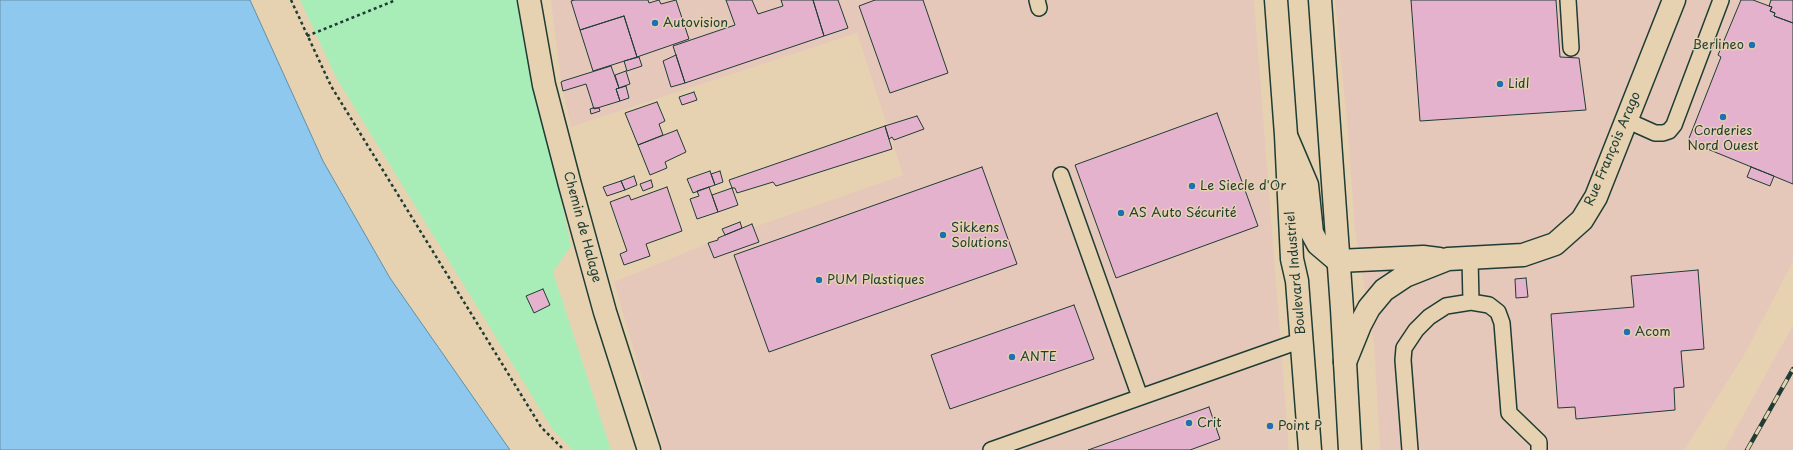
<!DOCTYPE html>
<html>
<head>
<meta charset="utf-8">
<style>
	body { margin:0 }
	canvas { display:block; background:#e6d2b1 }
</style>
</head>
<body>
<canvas width="1793" height="450"></canvas>
<script>
const c = document.querySelector('canvas').getContext('2d');
c.lineJoin = 'round';
function paint(path, color) { c.fillStyle = color; c.fill(path, 'evenodd'); }
const shape = rows => new Path2D(rows.map(r => 'M' + r).join(''));
function trace(path, color, width, dash) { c.strokeStyle = color; c.lineWidth = width; c.lineCap = dash ? 'butt' : 'round'; c.setLineDash(dash || []); c.stroke(path); }
function write(font, color, halo, rows, align = 'center') {
  c.font = font + ' "Playpen Sans",sans-serif'; c.lineWidth = 3; c.setLineDash([]); c.textBaseline = 'middle'; c.strokeStyle = halo; c.fillStyle = color; for (const [text, x, y, turn = 0] of rows) {
    c.save(); c.translate(x, y); c.rotate((+turn || 0) * Math.PI / 180); c.textAlign = isNaN(turn) ? turn : align; if (halo) c.strokeText(text, 0, 0); c.fillText(text, 0, 0); c.restore();
  }
}
paint(shape([
	[551,0,1254,0,1289,450,663,450,614,282,708,243,903,175,857,33,571,127,561,82],
	[1335,0,1793,0,1793,262,1743,357,1684,450,1380,450,1374,344,1355,230,1348,132],
	[1793,325,1793,450,1724,450]
]), '#e6c8ba');
paint(shape([
	[300,0,518,0,571,246,553,272,611,450,573,450,553,430,337,79]
]), '#a8edb8');
const water = shape([
	[0,0,250,0,323,161,390,278,510,450,0,450,0,0]
]);
paint(water, '#8ec8ee');
trace(water, '#6290a4', 1);
const building = shape([
	[574,0,648,0,649,3,659,0,661,4,676,0,689,39,637,57,624,16,580,30,571,1,574,0],
	[726,0,752,0,758,14,783,6,781,0,813,0,824,36,685,83,673,46,735,25,726,0],
	[813,0,838,0,848,28,824,36,813,0],
	[875,0,923,0,948,73,890,93,859,6,875,0],
	[1411,0,1556,0,1560,57,1579,58,1586,110,1420,121,1411,0],
	[1741,0,1753,0,1769,6,1772,7,1770,11,1775,13,1774,16,1793,23,1793,184,1688,141,1721,57,1718,55,1741,0],
	[1771,0,1793,0,1793,23,1774,16,1775,13,1770,11,1772,7,1769,6,1771,0],
	[624,16,637,57,593,71,580,30,624,16],
	[676,55,685,83,671,87,663,61,676,55],
	[639,57,642,66,627,71,624,61,639,57],
	[611,66,619,88,616,89,620,101,594,109,586,84,563,91,561,82,563,81,611,66],
	[626,71,630,84,619,88,615,75,626,71],
	[626,86,629,98,620,101,616,89,626,86],
	[694,92,697,100,682,105,679,97,694,92],
	[657,102,665,121,659,124,663,135,638,145,625,113,657,102],
	[593,108,599,108,600,111,591,114,590,109,593,108],
	[1217,113,1258,226,1116,278,1075,165,1217,113],
	[917,116,924,129,894,140,892,137,889,139,885,126,917,116],
	[885,126,892,149,776,186,773,182,737,193,735,188,732,188,729,180,885,126],
	[677,130,686,152,665,162,667,168,650,175,638,145,677,130],
	[982,167,1017,264,769,352,734,255,982,167],
	[1751,167,1774,176,1770,186,1747,177,1751,167],
	[710,171,715,185,693,193,687,179,710,171],
	[720,171,723,182,715,185,711,174,720,171],
	[634,176,637,185,625,190,621,181,634,176],
	[651,180,653,187,643,191,640,184,651,180],
	[621,181,625,190,607,196,603,187,621,181],
	[667,187,682,231,646,244,650,256,624,265,620,254,627,251,610,202,629,195,631,200,667,187],
	[709,187,718,212,697,219,690,199,699,196,697,191,709,187],
	[732,188,738,205,718,212,712,195,732,188],
	[740,222,742,228,725,235,722,229,740,222],
	[752,224,759,242,714,258,708,243,718,240,718,238,752,224],
	[1698,270,1704,349,1681,351,1684,387,1674,388,1675,410,1576,419,1575,407,1558,408,1551,314,1634,307,1631,276,1698,270],
	[1526,278,1528,297,1516,298,1515,279,1526,278],
	[543,289,550,305,534,313,526,296,543,289],
	[1074,305,1094,359,950,409,931,355,1074,305],
	[1209,407,1220,439,1190,450,1088,450,1209,407]
]);
paint(building, '#e5b2ce');
trace(building, '#1f3d34', 1);
const lane = shape([
	[1037,0,1039,8],
	[1568,0,1571,48],
	[1626,120,1655,133,1663,133,1669,131,1674,125,1721,0],
	[1061,175,1140,397],
	[1470,258,1471,302],
	[991,450,1302,340],
	[1410,450,1403,360,1404,348,1416,330,1429,317,1446,306,1471,302,1489,305,1498,312,1502,323,1509,413,1539,442,1539,450]
]);
const street = shape([
	[529,0,544,85,570,185,605,312,649,450]
]);
const secondary = shape([
	[1287,138,1307,185,1312,233,1318,244,1338,261,1423,257,1439,259],
	[1345,362,1360,325,1369,308,1384,290,1405,276,1448,259,1523,255,1555,244,1582,220,1596,197,1674,0]
]);
const primary = shape([
	[1276,0,1286,135,1292,259,1297,281,1310,450],
	[1320,0,1342,309,1350,450]
]);
trace(lane, '#1f3d34', 18);
trace(street, '#1f3d34', 25);
trace(secondary, '#1f3d34', 25);
trace(primary, '#1f3d34', 25);
trace(shape([
	[291,0,331,86,541,427,564,450],
	[307,36,396,0]
]), '#1f3d34', 2.5, [3, 3]);
trace(lane, '#e6d2b1', 15);
trace(street, '#e6d2b1', 22);
trace(secondary, '#e6d2b1', 22);
trace(primary, '#e6d2b1', 22);
const rail = shape([
	[1747,450,1793,369]
]);
trace(rail, '#1f3d34', 4.5);
trace(rail, '#e6d2b1', 3, [9]);
for (const [x, y, r, color] of [
	[655,23,4,"#1f6fb2"],
	[1752,45,4,"#1f6fb2"],
	[1500,84,4,"#1f6fb2"],
	[1723,117,4,"#1f6fb2"],
	[1192,186,4,"#1f6fb2"],
	[1121,213,4,"#1f6fb2"],
	[943,235,4,"#1f6fb2"],
	[819,280,4,"#1f6fb2"],
	[1627,332,4,"#1f6fb2"],
	[1012,357,4,"#1f6fb2"],
	[1189,423,4,"#1f6fb2"],
	[1270,426,4,"#1f6fb2"]
]) { const dot = new Path2D(); dot.arc(x, y, r, 0, 2 * Math.PI); c.fillStyle = color; c.fill(dot); trace(dot, '#e6d2b1', 1.5); }
write('13px', '#1f3d34', '#e6d2b1', [
	["Autovision",663,23],
	["Berlineo",1744,45,"right"],
	["Lidl",1508,84],
	["Corderies",1723,131,"center"],
	["Nord Ouest",1723,146,"center"],
	["Le Siecle d'Or",1200,186],
	["AS Auto Sécurité",1129,213],
	["Sikkens",951,228],
	["Solutions",951,243],
	["PUM Plastiques",827,280],
	["Acom",1635,332],
	["ANTE",1020,357],
	["Crit",1197,423],
	["Point P",1278,426]
], 'left');
write('13px', '#1f3d34', '#e6d2b1', [
	["Rue François Arago",1613,149,-67],
	["Chemin de Halage",582,227,75],
	["Boulevard Industriel",1296,273,-95]
]);
</script>
</body>
</html>
